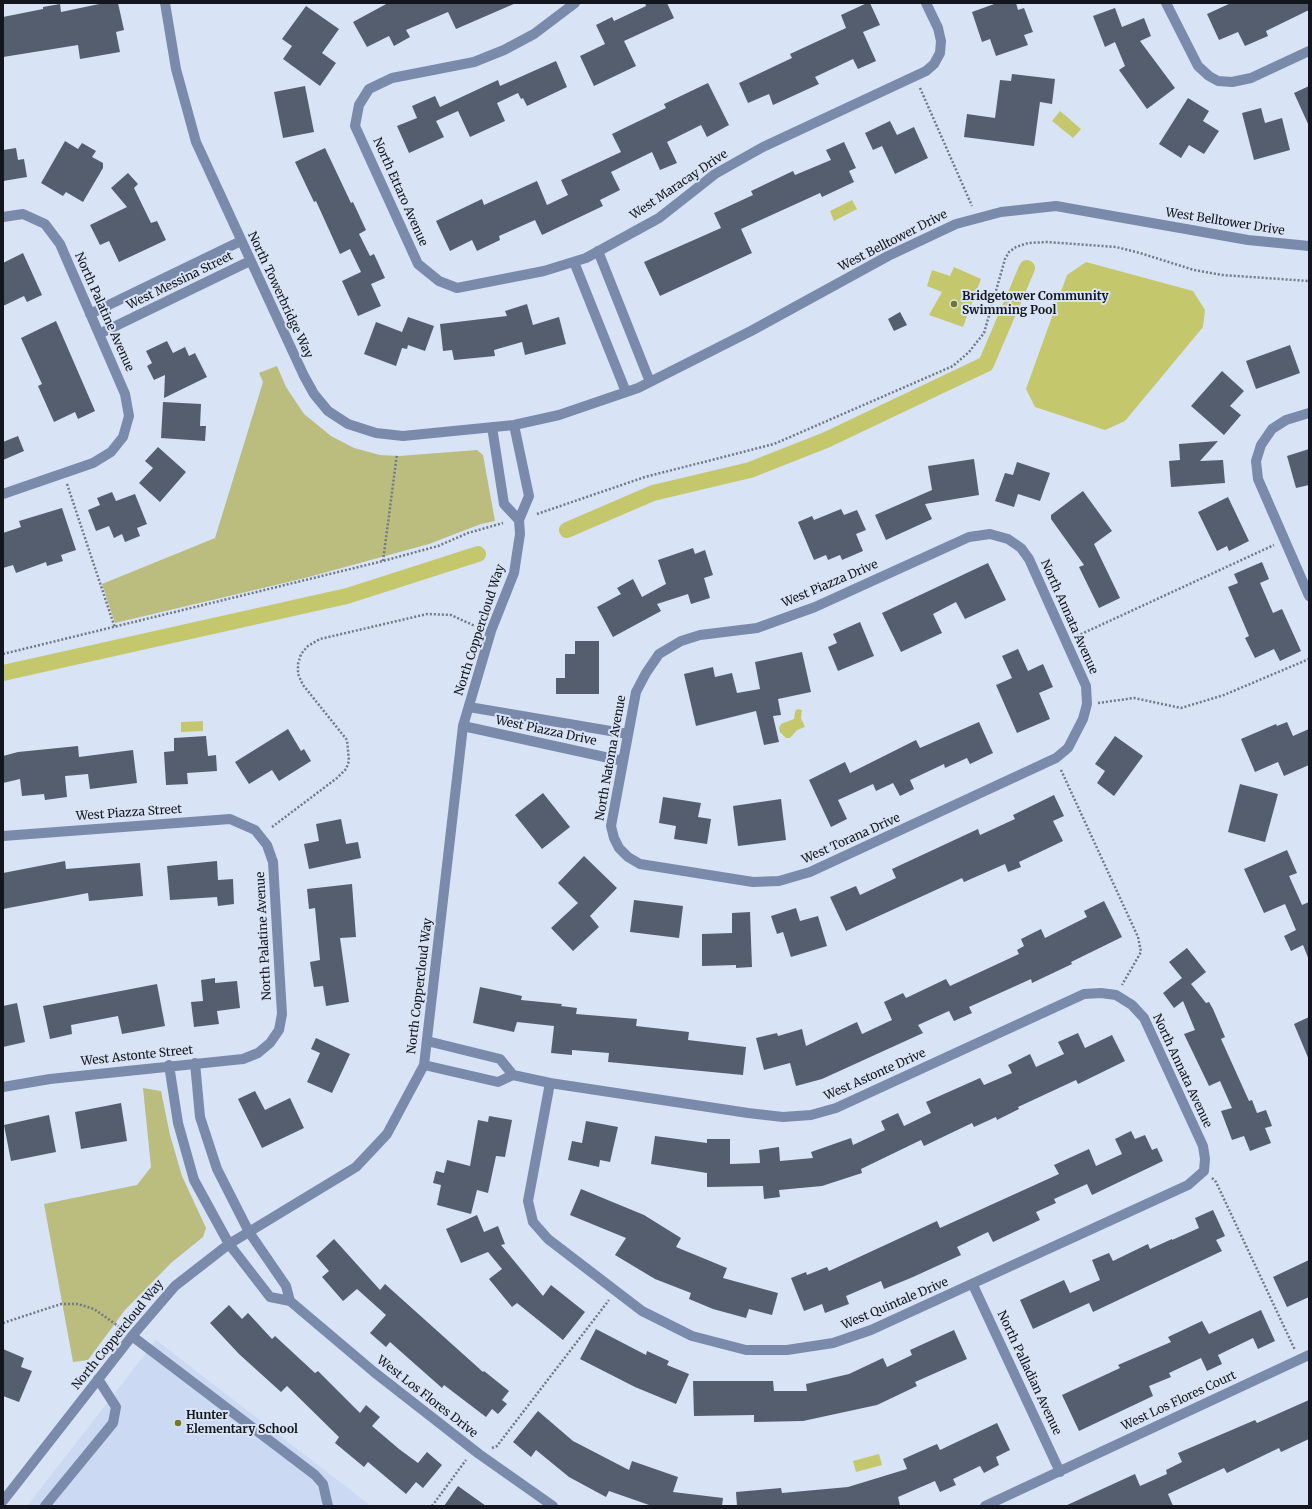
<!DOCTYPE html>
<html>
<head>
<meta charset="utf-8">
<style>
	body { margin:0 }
	#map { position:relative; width:1312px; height:1509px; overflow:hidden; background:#d9e3f6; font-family:Merriweather,serif }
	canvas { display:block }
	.frame { position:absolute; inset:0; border:4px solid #13171d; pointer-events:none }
</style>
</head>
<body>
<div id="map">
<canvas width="1312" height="1509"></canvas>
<div class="frame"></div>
</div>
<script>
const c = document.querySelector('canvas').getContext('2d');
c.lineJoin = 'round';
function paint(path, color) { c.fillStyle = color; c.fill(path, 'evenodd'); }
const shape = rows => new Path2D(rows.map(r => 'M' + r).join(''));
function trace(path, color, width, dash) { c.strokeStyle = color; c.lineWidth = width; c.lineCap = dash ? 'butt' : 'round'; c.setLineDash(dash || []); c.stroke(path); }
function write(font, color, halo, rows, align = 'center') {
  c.font = font + ' Merriweather,serif'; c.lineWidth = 4; c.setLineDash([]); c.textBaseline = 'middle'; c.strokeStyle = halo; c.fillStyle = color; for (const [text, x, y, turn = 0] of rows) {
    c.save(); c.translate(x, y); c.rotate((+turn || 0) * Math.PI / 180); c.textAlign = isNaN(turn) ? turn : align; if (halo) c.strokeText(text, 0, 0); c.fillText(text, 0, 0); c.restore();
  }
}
paint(shape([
	[156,1340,371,1506,27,1506]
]), '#cbd9f2');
paint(shape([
	[277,366,286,387,304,414,331,436,354,448,380,455,399,456,477,450,483,455,495,521,481,524,429,544,305,578,115,623,102,584,215,538,263,382,259,373],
	[143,1088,161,1091,170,1135,182,1176,206,1228,203,1237,171,1263,125,1310,88,1360,73,1362,44,1204,137,1185,151,1167]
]), '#babd7e');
paint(shape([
	[1060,111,1081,129,1073,138,1052,121],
	[852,200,857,209,834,221,830,211],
	[1086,262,1193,291,1205,310,1203,327,1125,421,1105,430,1035,407,1026,389,1067,275],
	[954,267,981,279,963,327,929,315,942,292,927,286,932,270,950,276],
	[797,709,802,710,801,718,805,727,797,730,790,738,786,738,780,732,779,728,781,724,794,719,795,712],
	[203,721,203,731,181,732,181,722],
	[879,1454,882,1465,856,1472,853,1461]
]), '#c4c76c');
trace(shape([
	[567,530,653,493,750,470,826,440,986,364,1027,268],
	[3,673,347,596,478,554]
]), '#c4c76c', 16);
paint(shape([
	[104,3,118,3,124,30,116,32,120,52,80,59,78,45,3,57,3,17,43,9,43,7,60,4,61,12],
	[388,3,516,3,456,29,448,12,406,30,410,37,394,46,389,36,367,47,353,22],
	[645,3,667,3,674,18,624,41,636,66,594,86,580,56,605,44,596,25,612,17,614,21,646,6],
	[867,3,870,3,880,25,863,32,876,61,858,69,853,59,815,77,819,84,773,105,769,94,748,103,739,83,792,58,790,54,846,28,841,15],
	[997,3,1016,3,1018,10,1024,8,1033,32,1024,35,1028,45,996,56,990,39,982,42,972,12],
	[1231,3,1309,3,1309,10,1266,31,1268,36,1245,46,1238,32,1219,40,1207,14],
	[306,6,339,29,322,53,336,63,320,86,283,59,292,46,282,39],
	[1115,8,1122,27,1144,18,1151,36,1140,41,1175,88,1147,109,1119,70,1125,66,1115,42,1105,47,1093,16],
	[556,61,567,87,527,106,523,98,521,99,518,93,497,103,505,121,470,137,458,111,436,121,444,137,409,153,397,126,417,118,412,106,435,96,440,107,498,80,500,86],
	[1012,74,1055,79,1052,104,1040,102,1034,146,964,137,967,114,995,118,1000,80,1011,81],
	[708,83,729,125,707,137,701,125,667,142,677,163,660,170,652,152,611,172,620,190,600,200,603,206,542,235,535,220,499,236,500,240,477,251,472,240,450,251,436,221,482,199,484,205,537,181,547,205,568,195,561,180,621,152,612,134,666,108,664,104],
	[305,86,314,132,283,138,274,92],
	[1309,86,1309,126,1294,93],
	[1188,98,1209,111,1203,121,1219,131,1204,154,1189,145,1181,158,1159,144],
	[1261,108,1265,123,1282,118,1290,150,1254,160,1242,113],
	[890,121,897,135,914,127,928,158,895,174,882,146,873,150,865,133],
	[65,141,78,149,82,143,96,151,92,157,103,163,103,168,83,202,66,192,63,196,41,183],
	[844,142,856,168,849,171,854,182,822,197,820,193,741,229,752,253,660,296,644,262,721,228,714,213,753,195,751,191,793,171,795,175,831,160,826,150],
	[16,148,18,160,24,159,27,177,3,181,3,150],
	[325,148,351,203,353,202,366,230,359,234,370,256,374,254,385,278,371,284,381,306,358,316,342,281,361,272,350,249,340,254,316,201,314,202,295,162],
	[128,173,138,184,134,188,151,223,157,221,166,240,119,262,109,241,100,245,90,225,127,207,111,188],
	[23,253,42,295,27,302,24,296,3,306,3,263],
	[527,304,533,325,559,317,566,344,525,355,522,342,494,350,495,356,454,360,452,350,443,351,440,324,507,316,505,311],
	[900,312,907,325,894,331,888,319],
	[408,317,434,326,425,351,408,345,407,349,402,348,396,366,364,354,376,322,402,332],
	[56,321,95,411,78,419,75,412,54,422,38,386,42,384,21,338],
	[167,341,173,353,185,347,189,356,195,353,207,377,164,398,165,375,154,380,147,366,152,363,146,351],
	[1290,345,1300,373,1256,389,1246,361],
	[1222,371,1244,391,1230,406,1241,415,1224,435,1191,406],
	[163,402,201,404,200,426,206,426,205,441,161,438],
	[18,436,24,451,3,460,3,442],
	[1218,441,1200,461,1223,460,1225,483,1171,487,1169,461,1180,460,1179,444],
	[158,447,186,472,160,502,139,483,153,468,145,461],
	[1309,449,1309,485,1296,488,1287,456],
	[974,459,979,495,925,504,932,519,886,540,875,515,932,490,928,466],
	[1017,462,1050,473,1040,501,1018,494,1014,507,995,501,1005,473,1013,475],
	[1083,491,1112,531,1094,544,1120,598,1099,608,1079,567,1084,565,1051,519,1051,515],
	[112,492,116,501,135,494,147,524,137,528,140,536,125,542,122,534,114,538,109,526,96,531,88,510,100,505,97,498],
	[1228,497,1249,541,1229,551,1227,546,1217,551,1198,512],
	[62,508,76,550,61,555,63,561,47,566,46,562,16,573,13,565,3,568,3,533,21,527,19,521],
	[841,509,844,515,857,510,866,530,856,534,863,551,842,560,840,555,828,560,826,555,814,560,798,522,812,516,814,520],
	[693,548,695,554,705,550,713,575,704,578,710,598,691,604,688,594,657,604,661,611,613,637,597,607,621,594,617,588,633,579,642,597,666,584,658,560],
	[1262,562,1269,579,1260,583,1273,613,1282,609,1301,651,1280,661,1274,649,1255,658,1245,638,1249,636,1228,587,1238,583,1234,574],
	[988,563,1006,600,965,619,956,602,933,614,942,633,901,652,882,613],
	[860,622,874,656,838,671,828,647,837,643,833,634],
	[575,641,599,641,599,694,556,694,556,678,565,678,565,654,575,654],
	[1018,649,1028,671,1043,664,1053,687,1039,693,1050,719,1017,733,996,685,1012,678,1002,656],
	[802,652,811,692,778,699,781,715,773,716,779,742,764,745,756,711,696,726,684,674,713,667,715,677,732,673,737,693,760,689,755,662],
	[979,722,993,753,970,764,967,758,945,768,944,764,910,780,914,789,900,796,893,783,876,791,873,784,838,800,847,819,831,827,809,780,845,762,850,773,916,740,920,748],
	[1287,722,1293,736,1309,729,1309,765,1284,776,1278,762,1255,772,1241,739,1276,724,1277,726],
	[288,729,301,751,304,749,311,761,279,781,272,770,249,784,235,762],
	[206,736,208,756,216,755,217,771,187,773,188,784,166,785,164,752,174,751,174,738],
	[1115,736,1143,756,1114,796,1097,783,1105,771,1095,764],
	[78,746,79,757,133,750,137,783,90,789,88,774,65,776,67,797,45,800,44,794,22,796,20,779,3,783,3,756,18,752],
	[1240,784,1278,794,1265,842,1228,832],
	[543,793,570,827,542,849,515,815],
	[1054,795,1064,816,1053,821,1063,841,1019,862,1021,867,1008,872,1005,864,964,882,962,878,846,931,830,897,856,886,860,895,896,878,892,869,978,829,980,835,1015,819,1013,815],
	[663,797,701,803,698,817,711,819,707,844,674,839,676,826,659,823],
	[781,799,786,840,738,846,733,806],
	[341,819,346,844,358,842,361,858,309,869,304,844,319,841,316,824],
	[1287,850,1297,873,1289,876,1302,905,1309,902,1309,960,1303,945,1291,951,1284,936,1296,930,1285,904,1264,913,1244,869],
	[584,856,617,888,590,916,599,927,573,951,551,928,578,903,558,883],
	[65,861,66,869,140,863,143,896,89,901,88,893,3,909,3,873],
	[217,861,218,880,233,879,234,904,218,906,217,897,170,900,167,866],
	[352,884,356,937,340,938,349,1002,326,1006,323,986,314,987,310,962,320,960,315,908,309,909,307,889],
	[634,900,683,906,679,938,630,932],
	[1104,901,1122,937,1071,962,1072,964,1032,983,1031,979,969,1007,972,1013,954,1021,949,1011,918,1025,923,1033,822,1079,796,1086,790,1063,764,1070,756,1038,777,1033,778,1036,802,1029,806,1046,857,1022,862,1034,892,1020,884,1002,903,993,906,998,946,979,950,986,1019,954,1017,950,1024,946,1021,939,1041,929,1045,938,1087,917,1084,911],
	[796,908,800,921,818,916,827,946,791,957,783,932,777,934,771,916],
	[750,912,752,967,736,968,736,965,702,966,702,934,732,933,732,913],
	[1187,948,1206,972,1191,984,1206,1003,1209,1002,1213,1009,1225,1037,1221,1039,1249,1101,1252,1100,1257,1113,1266,1110,1272,1126,1265,1128,1271,1143,1250,1151,1244,1136,1232,1140,1221,1111,1232,1108,1220,1081,1209,1086,1184,1034,1195,1030,1183,1001,1174,1008,1163,993,1182,978,1169,962],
	[215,978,215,983,237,981,240,1008,217,1011,219,1024,194,1027,191,1002,203,1001,201,980],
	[157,984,165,1026,122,1034,118,1016,71,1025,72,1034,50,1039,43,1006],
	[480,987,522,996,521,1000,562,1004,561,1006,577,1008,576,1014,637,1019,636,1026,689,1032,688,1040,746,1047,743,1075,608,1062,609,1053,572,1050,572,1055,551,1053,554,1026,517,1022,514,1032,473,1023],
	[17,1003,25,1042,3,1047,3,1006],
	[1309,1017,1309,1060,1294,1024],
	[1078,1033,1085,1048,1112,1035,1125,1061,1078,1084,1076,1080,1018,1107,1019,1109,997,1120,996,1117,974,1127,972,1123,924,1146,921,1140,861,1169,862,1173,822,1186,779,1190,780,1197,764,1199,763,1186,707,1187,707,1173,651,1164,655,1136,707,1143,707,1139,730,1139,730,1164,760,1163,759,1150,779,1147,780,1161,813,1158,811,1152,851,1138,853,1145,885,1130,881,1121,898,1113,904,1126,931,1113,926,1102,980,1078,984,1085,1012,1073,1008,1065,1030,1054,1036,1067,1064,1054,1058,1042],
	[316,1038,350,1054,332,1093,307,1082,320,1053,311,1049],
	[255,1091,265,1110,290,1098,304,1128,262,1148,238,1099],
	[121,1103,127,1141,81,1149,75,1112],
	[49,1115,56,1152,11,1161,4,1125],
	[489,1116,512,1120,505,1157,496,1156,488,1193,477,1190,471,1214,437,1205,441,1185,433,1183,436,1171,444,1173,447,1160,470,1166,478,1120,488,1122],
	[586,1121,618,1127,610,1162,600,1160,599,1167,568,1160,572,1141,582,1143],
	[1131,1131,1135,1139,1145,1135,1152,1150,1157,1148,1163,1161,1092,1195,1087,1184,1054,1199,1056,1203,1036,1212,1040,1220,993,1242,988,1232,957,1247,961,1255,913,1277,884,1289,881,1281,846,1296,849,1304,825,1313,822,1304,804,1311,791,1278,806,1272,807,1275,827,1267,829,1271,937,1221,940,1228,1059,1174,1054,1165,1089,1149,1096,1166,1122,1154,1115,1139],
	[581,1189,644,1215,681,1238,676,1247,727,1268,723,1278,778,1293,772,1315,749,1309,746,1318,713,1309,689,1299,691,1293,655,1279,615,1255,626,1238,570,1215],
	[1213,1210,1225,1236,1216,1240,1222,1251,1093,1312,1089,1303,1033,1329,1020,1300,1064,1280,1070,1293,1100,1280,1092,1260,1109,1253,1113,1261,1148,1244,1150,1249,1172,1239,1172,1240,1199,1228,1195,1218],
	[477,1215,484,1232,498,1226,505,1244,501,1245,543,1296,551,1285,585,1312,563,1340,517,1303,512,1307,489,1279,502,1269,488,1252,461,1263,446,1229],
	[334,1239,380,1290,385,1284,483,1372,484,1371,509,1391,502,1400,507,1404,498,1414,492,1409,486,1417,444,1385,442,1388,390,1342,386,1347,370,1333,386,1315,357,1289,343,1301,322,1277,329,1271,316,1256],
	[1309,1260,1309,1297,1287,1307,1273,1277],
	[229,1305,242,1319,248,1313,272,1339,275,1336,315,1373,318,1371,360,1413,366,1405,380,1417,372,1426,399,1449,418,1463,427,1452,442,1465,423,1488,416,1482,406,1494,368,1462,364,1467,335,1443,339,1437,287,1386,281,1392,239,1354,210,1323],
	[1261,1310,1275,1341,1258,1349,1253,1338,1218,1355,1222,1364,1207,1371,1201,1358,1169,1373,1171,1377,1149,1386,1153,1396,1079,1431,1062,1395,1120,1368,1118,1365,1171,1342,1168,1337,1202,1321,1209,1334],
	[596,1329,646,1355,647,1351,669,1361,667,1365,689,1374,676,1404,635,1387,580,1359],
	[954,1330,967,1359,915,1382,917,1386,877,1405,803,1421,754,1422,754,1415,694,1416,693,1381,773,1381,774,1391,807,1391,806,1384,849,1374,883,1358,887,1367,912,1355,910,1350],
	[3,1349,24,1358,21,1367,32,1371,19,1402,3,1396],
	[1309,1400,1309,1439,1281,1452,1279,1448,1227,1473,1224,1468,1168,1494,1173,1506,1065,1506,1135,1474,1140,1486,1167,1474,1166,1470,1182,1462,1178,1453,1255,1420,1257,1423],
	[538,1411,573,1441,629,1470,632,1461,678,1477,673,1492,723,1498,722,1506,652,1506,609,1491,606,1497,569,1477,536,1450,531,1457,513,1442],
	[997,1423,1010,1450,996,1457,999,1465,984,1473,980,1466,953,1479,956,1485,940,1492,935,1481,898,1497,900,1506,737,1506,736,1492,781,1488,782,1493,848,1487,907,1469,903,1459,937,1444,940,1450],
	[458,1486,486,1506,444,1506]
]), '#555e6e');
trace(shape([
	[920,88,972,206],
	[67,484,115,628],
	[537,514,645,477,774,444,953,366,969,352,984,333,1005,259,1009,252,1016,247,1028,243,1047,242,1116,247,1140,253,1194,270,1222,275,1309,281],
	[383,561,397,454],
	[1077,636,1274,545],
	[3,654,383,561,438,546,468,533,503,523],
	[1098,703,1134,698,1181,708,1224,695,1309,659],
	[1061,770,1138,937,1141,952,1122,985],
	[272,827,337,778,346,769,349,761,347,740,303,685,298,674,298,664,301,654,308,646,320,639,427,614,451,615,475,626],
	[1212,1178,1216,1182,1295,1350],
	[3,1323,61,1304,78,1304,94,1309,121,1328],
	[492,1448,497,1446,609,1300],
	[432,1506,466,1460]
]), '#727985', 2.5, [2, 2]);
trace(shape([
	[165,3,176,69,196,142,304,376,314,394,328,411,348,424,376,433,403,436,514,425,559,415,638,388,751,331,888,256,956,224,1001,212,1056,206,1248,240,1309,246],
	[575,3,534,34,504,50,474,62,392,78,369,89,359,105,355,126,418,264,439,281,457,288,544,271,586,258,659,218,715,174,763,147,926,71,934,64,940,53,941,41,938,28,926,3],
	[1166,3,1198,66,1209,76,1218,81,1232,82,1251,78,1309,51],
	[3,217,23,214,45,224,60,244,125,394,129,416,123,437,111,452,93,463,3,494],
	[598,251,650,382],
	[574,262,626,392],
	[90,314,241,241],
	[99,334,250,261],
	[1309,413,1286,420,1272,429,1261,445,1256,461,1258,479,1309,596],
	[492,427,504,504,519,520],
	[990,534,1008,539,1021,548,1029,559,1086,686,1087,704,1083,719,1068,748,1056,758,810,872,779,881,753,882,640,864,628,857,619,848,614,838,611,826,636,692,646,673,659,654,681,641,700,635,757,628,815,607,969,537,990,534],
	[469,707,628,734],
	[463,726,623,761],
	[3,836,230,819,255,830,267,845,273,862,282,1014,279,1030,270,1043,258,1053,243,1059,50,1079,3,1087],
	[169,1065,178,1123,194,1180,229,1244,270,1297,290,1301,286,1286,249,1232,217,1169,200,1117,195,1063],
	[424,1065,498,1082,513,1075,500,1059,427,1041],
	[513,1075,550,1083,748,1113,783,1117,811,1115,836,1108,1084,994,1101,993,1116,995,1132,1005,1144,1018,1203,1146,1205,1159,1204,1171,1188,1185,871,1330,833,1343,787,1350,746,1350,692,1336,642,1311,548,1239,533,1222,528,1201,550,1083],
	[973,1285,1060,1472],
	[290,1301,374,1372,479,1454,553,1506],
	[132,1336,315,1475,323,1484,328,1506],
	[3,1501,132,1336,175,1286,229,1244,356,1167,387,1134,424,1065,463,726,491,631,514,573,520,534,519,520,529,496,514,425],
	[45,1506,113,1423,116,1407,98,1379],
	[985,1506,1309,1355]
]), '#7a8aaa', 10);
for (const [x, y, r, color] of [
	[954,304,4,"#76771f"],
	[178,1423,4,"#76771f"]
]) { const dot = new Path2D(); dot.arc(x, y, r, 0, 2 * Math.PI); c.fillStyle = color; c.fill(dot); trace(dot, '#d9e3f6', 1.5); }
write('12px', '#13171d', '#d9e3f6', [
	["West Maracay Drive",679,185,-34],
	["North Ettaro Avenue",400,192,66],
	["West Belltower Drive",1225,222,9],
	["West Belltower Drive",893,241,-27],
	["West Messina Street",180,281,-26],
	["North Towerbridge Way",280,295,65],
	["North Palatine Avenue",104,312,66],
	["West Piazza Drive",830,584,-23],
	["North Annata Avenue",1069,617,66],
	["North Coppercloud Way",480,630,-72],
	["West Piazza Drive",546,731,12],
	["North Natoma Avenue",611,758,-80],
	["West Piazza Street",129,813,-4],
	["West Torana Drive",851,839,-24],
	["North Palatine Avenue",264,936,-93],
	["North Coppercloud Way",420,986,-83],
	["West Astonte Street",137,1056,-6],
	["North Annata Avenue",1182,1071,65],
	["West Astonte Drive",875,1075,-24],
	["West Quintale Drive",895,1304,-23],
	["North Coppercloud Way",118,1335,-51],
	["North Palladian Avenue",1029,1373,65],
	["West Los Flores Drive",427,1397,38],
	["West Los Flores Court",1179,1401,-25]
]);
write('bold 12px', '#13171d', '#d9e3f6', [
	["Bridgetower Community",962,297],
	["Swimming Pool",962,311],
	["Hunter",186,1416],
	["Elementary School",186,1430]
], 'left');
</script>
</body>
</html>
